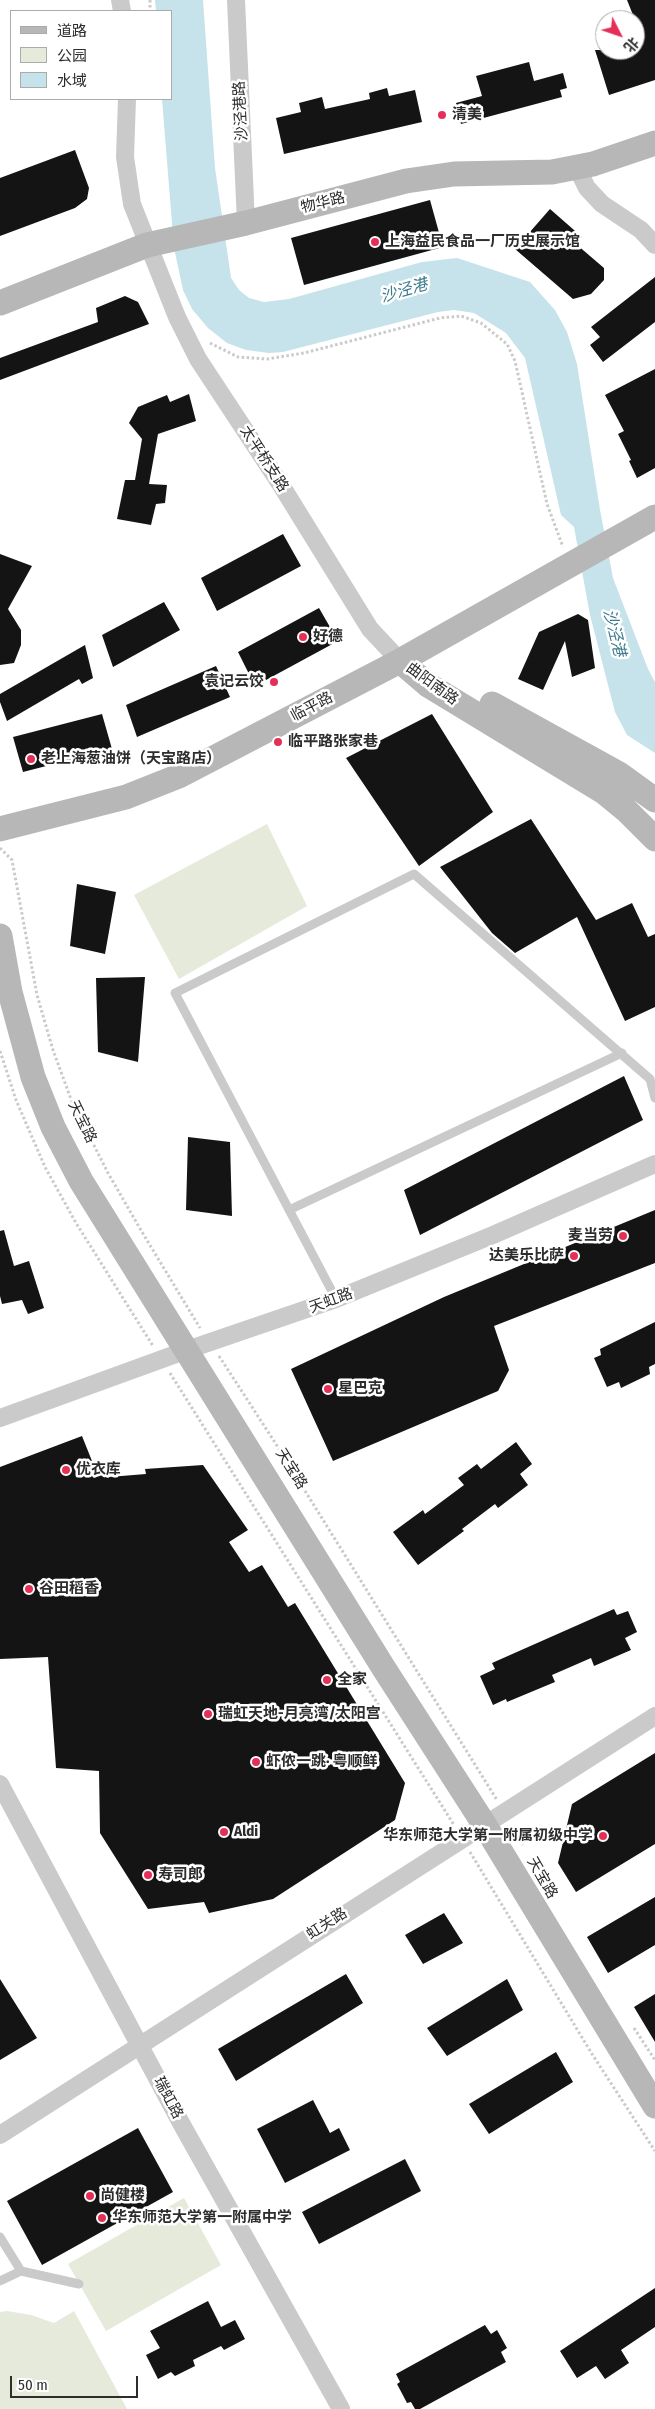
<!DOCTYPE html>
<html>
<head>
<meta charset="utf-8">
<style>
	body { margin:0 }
	#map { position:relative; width:655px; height:2409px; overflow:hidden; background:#fff; font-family:"Fira Sans Condensed","Noto Sans SC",sans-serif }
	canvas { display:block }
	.legend { position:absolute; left:10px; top:10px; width:162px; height:90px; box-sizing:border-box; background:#fff; border:1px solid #ababab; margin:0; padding:6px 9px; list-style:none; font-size:15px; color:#2d2d2d }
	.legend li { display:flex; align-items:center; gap:10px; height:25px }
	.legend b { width:25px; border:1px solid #ababab }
	.north { position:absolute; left:595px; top:10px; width:50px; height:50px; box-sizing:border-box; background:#fff; border:1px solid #ababab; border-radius:50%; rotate:131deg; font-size:14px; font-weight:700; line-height:20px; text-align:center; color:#2d2d2d }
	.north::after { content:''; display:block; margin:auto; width:18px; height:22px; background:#e42f56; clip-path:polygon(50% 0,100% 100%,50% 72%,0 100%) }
	.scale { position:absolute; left:10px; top:2376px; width:128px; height:22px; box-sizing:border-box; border:2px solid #2d2d2d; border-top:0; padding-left:6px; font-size:15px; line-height:18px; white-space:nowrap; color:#2d2d2d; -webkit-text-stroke:4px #fff; paint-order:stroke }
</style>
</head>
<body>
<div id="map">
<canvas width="655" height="2409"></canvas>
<ul class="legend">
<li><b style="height:6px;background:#b7b7b7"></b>道路</li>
<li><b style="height:14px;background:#e5eada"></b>公园</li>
<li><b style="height:14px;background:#c6e2eb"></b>水域</li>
</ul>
<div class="north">北</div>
<div class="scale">50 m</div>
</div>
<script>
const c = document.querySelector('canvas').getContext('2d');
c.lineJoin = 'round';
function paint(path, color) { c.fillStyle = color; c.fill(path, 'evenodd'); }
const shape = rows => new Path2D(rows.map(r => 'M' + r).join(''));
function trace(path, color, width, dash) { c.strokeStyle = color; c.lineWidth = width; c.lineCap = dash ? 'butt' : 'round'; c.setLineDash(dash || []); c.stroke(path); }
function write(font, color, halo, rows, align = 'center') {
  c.font = font + ' "Fira Sans Condensed","Noto Sans SC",sans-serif'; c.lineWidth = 5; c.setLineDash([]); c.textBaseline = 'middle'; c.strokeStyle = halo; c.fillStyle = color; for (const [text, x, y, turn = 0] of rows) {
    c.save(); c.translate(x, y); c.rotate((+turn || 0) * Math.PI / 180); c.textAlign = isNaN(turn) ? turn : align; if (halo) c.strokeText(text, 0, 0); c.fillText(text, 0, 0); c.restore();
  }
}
paint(shape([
	[267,824,307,906,179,979,134,895],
	[184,2198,221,2265,106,2331,68,2264],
	[7,2311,31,2315,54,2323,74,2311,127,2409,0,2409,0,2312]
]), '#e5eada');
paint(shape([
	[155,0,203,0,215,168,229,264,231,278,239,290,249,298,264,302,289,299,422,262,457,258,530,282,555,310,567,332,577,364,600,510,613,578,648,669,655,682,655,753,627,735,615,712,590,615,574,527,561,515,525,358,506,333,474,313,454,310,438,312,283,352,269,353,246,350,227,343,208,328,192,309,183,290,174,248,162,99,171,99,171,11,156,11]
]), '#c6e2eb');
paint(shape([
	[627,0,655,0,655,80,609,95,595,50,635,50,635,20],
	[529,62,534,81,563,73,567,88,560,90,562,97,461,124,456,103,482,96,476,76],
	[387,88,389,96,415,90,422,122,284,154,276,118,301,112,299,103,322,97,325,109,370,99,369,93],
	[75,150,89,188,87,199,75,208,0,236,0,178],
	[430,200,443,247,304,285,291,238],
	[550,209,582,237,576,244,604,268,604,280,591,294,573,299,515,249],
	[655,277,655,322,603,362,590,345,600,337,591,327],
	[125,296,138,302,149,324,0,380,0,358,98,322,96,308],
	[655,369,655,468,637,478,629,461,631,460,618,434,624,431,605,395],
	[189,394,196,421,158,434,149,484,167,485,165,503,156,504,151,525,117,519,125,480,135,480,142,439,129,423,138,407,167,395,170,402],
	[283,534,301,566,217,611,201,578],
	[0,554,32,566,8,609,21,630,21,645,14,663,0,665],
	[164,602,180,630,113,667,102,635],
	[319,608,338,641,255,686,238,652],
	[578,614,588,620,595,668,572,677,565,641,543,690,518,679,539,632],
	[85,645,93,678,82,684,79,679,7,721,0,702,0,694],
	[216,666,230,697,137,737,126,705],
	[102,714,112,749,23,772,13,737],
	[432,714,493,812,419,866,346,758],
	[531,819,596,920,632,903,648,937,655,934,655,1007,625,1021,577,917,515,953,492,933,440,867],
	[77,884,116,892,105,954,70,946],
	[145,977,138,1062,98,1052,96,978],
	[624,1076,643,1120,420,1235,404,1190],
	[188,1137,230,1142,232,1216,186,1210],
	[655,1210,655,1263,494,1326,509,1370,498,1391,333,1461,291,1369,444,1297],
	[4,1230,14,1266,29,1261,44,1308,28,1314,22,1300,2,1304,0,1296,0,1231],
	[655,1322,655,1364,649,1367,650,1374,621,1388,619,1382,607,1387,594,1358,601,1355,600,1349],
	[82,1436,92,1461,107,1461,109,1477,146,1474,145,1469,203,1465,248,1530,229,1542,249,1572,262,1565,288,1607,295,1603,405,1783,395,1820,273,1899,209,1913,204,1902,148,1909,100,1833,99,1771,56,1768,48,1657,0,1659,0,1467],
	[516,1442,532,1464,520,1474,528,1485,498,1508,495,1504,462,1529,464,1531,418,1565,393,1532,423,1510,425,1514,464,1485,458,1478,477,1464,481,1469],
	[614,1609,617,1615,628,1611,637,1632,625,1638,631,1650,594,1666,591,1658,552,1675,555,1682,507,1702,506,1699,493,1705,480,1676,495,1669,492,1663],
	[655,1753,655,1844,576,1892,558,1863,572,1804],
	[655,1897,655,1945,608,1973,587,1937],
	[444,1913,463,1943,423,1964,405,1935],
	[346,1974,363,2003,236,2081,218,2049],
	[0,1979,37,2038,0,2060],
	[507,1979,523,2010,447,2056,427,2028],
	[655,1994,655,2042,634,2007],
	[556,2052,573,2082,489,2134,469,2104],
	[313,2100,330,2133,339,2128,350,2150,285,2183,257,2129],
	[138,2128,173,2192,42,2265,7,2201],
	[405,2159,421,2191,319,2244,302,2212],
	[655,2288,655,2327,621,2350,629,2363,605,2379,596,2366,577,2378,560,2351],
	[208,2301,221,2327,235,2320,245,2339,224,2350,221,2346,193,2360,195,2366,175,2376,171,2372,158,2379,146,2355,160,2348,150,2331],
	[485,2325,491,2334,497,2330,507,2348,501,2352,506,2362,420,2409,415,2409,411,2402,407,2403,397,2384,400,2382,396,2374]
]), '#141414');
trace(shape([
	[150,0,150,11],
	[210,343,238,357,267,359,304,353,440,318,461,316,481,323,507,344,515,361,547,504,563,547],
	[0,848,12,860,37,995,53,1050,72,1102,108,1173,142,1232,200,1328],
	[0,1051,16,1100,45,1167,76,1223,153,1346],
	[219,1356,274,1441,497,1800],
	[170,1373,454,1825],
	[513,1827,523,1845],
	[470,1852,592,2054,655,2151],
	[634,2028,655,2060]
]), '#cacaca', 3, [2.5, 2.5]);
trace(shape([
	[289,1210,622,1053],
	[336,1299,175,993,414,874,650,1079,655,1098],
	[0,2237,21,2271,0,2281],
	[21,2271,79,2284]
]), '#cacaca', 9);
trace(shape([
	[120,0,122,11],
	[236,0,246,223],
	[127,99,125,157,132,204,177,317,198,359,281,485,370,629,400,661],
	[577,168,587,188,602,204,641,230,655,245],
	[0,1418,187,1350,336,1299,493,1235,655,1164],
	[0,1784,181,2123,341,2409],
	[0,2135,655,1716]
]), '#cacaca', 18);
trace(shape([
	[0,303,147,245,246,223,406,181,454,174,552,172,593,164,655,143],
	[400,661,428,685,604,792,626,810,655,839],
	[492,704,619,774,655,800],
	[0,829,126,797,179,776,400,661,655,517],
	[0,936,10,992,33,1077,53,1127,81,1181,383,1667,484,1824,655,2106]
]), '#b7b7b7', 25);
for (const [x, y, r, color] of [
	[442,115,5,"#e42f56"],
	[375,242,5,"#e42f56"],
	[303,637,5,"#e42f56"],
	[274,682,5,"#e42f56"],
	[278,742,5,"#e42f56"],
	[31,759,5,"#e42f56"],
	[623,1236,5,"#e42f56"],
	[574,1256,5,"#e42f56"],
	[328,1389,5,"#e42f56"],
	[66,1470,5,"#e42f56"],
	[29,1589,5,"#e42f56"],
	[327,1680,5,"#e42f56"],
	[208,1714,5,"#e42f56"],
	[256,1762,5,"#e42f56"],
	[224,1832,5,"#e42f56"],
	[603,1836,5,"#e42f56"],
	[148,1875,5,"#e42f56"],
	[90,2196,5,"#e42f56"],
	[102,2218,5,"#e42f56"]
]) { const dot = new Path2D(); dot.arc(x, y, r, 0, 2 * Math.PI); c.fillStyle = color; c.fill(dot); trace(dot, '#fff', 2); }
write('15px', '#2d2d2d', '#fff', [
	["沙泾港路",241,111,-93],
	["物华路",323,203,-14],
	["太平桥支路",264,459,57],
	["曲阳南路",432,684,36],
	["临平路",312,707,-28],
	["天宝路",82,1122,64],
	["天虹路",331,1301,-20],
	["天宝路",291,1469,58],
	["天宝路",542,1878,60],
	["虹关路",327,1924,-33],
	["瑞虹路",168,2098,62]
]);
write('bold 15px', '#2d2d2d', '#fff', [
	["清美",452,115],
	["上海益民食品一厂历史展示馆",385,242],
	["好德",313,637],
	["袁记云饺",264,682,"right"],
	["临平路张家巷",288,742],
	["老上海葱油饼（天宝路店）",41,759],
	["麦当劳",613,1236,"right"],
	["达美乐比萨",564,1256,"right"],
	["星巴克",338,1389],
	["优衣库",76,1470],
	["谷田稻香",39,1589],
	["全家",337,1680],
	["瑞虹天地-月亮湾/太阳宫",218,1714],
	["虾侬一跳· 粤顺鲜",266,1762],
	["Aldi",234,1832],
	["华东师范大学第一附属初级中学",593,1836,"right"],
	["寿司郎",158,1875],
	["尚健楼",100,2196],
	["华东师范大学第一附属中学",112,2218]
], 'left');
write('italic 16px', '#3c7a8e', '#fff', [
	["沙泾港",404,291,-16],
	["沙泾港",614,633,76]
]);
</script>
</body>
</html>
